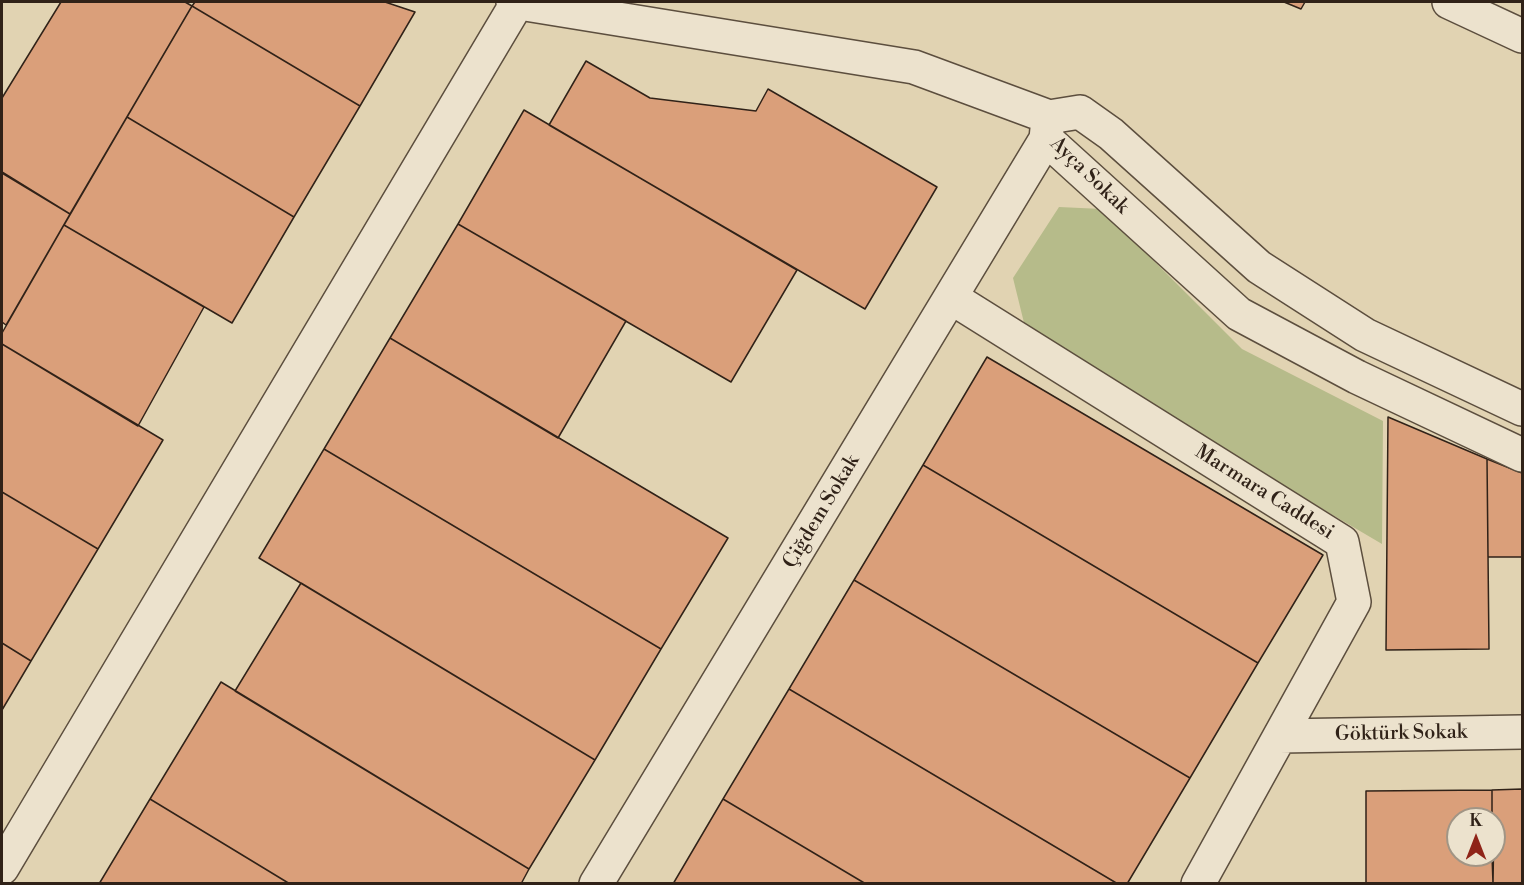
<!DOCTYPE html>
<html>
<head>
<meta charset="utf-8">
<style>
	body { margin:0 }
	#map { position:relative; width:1524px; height:885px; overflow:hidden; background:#e1d3b2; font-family:"Libre Bodoni",serif }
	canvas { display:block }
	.frame { position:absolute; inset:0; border:3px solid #302218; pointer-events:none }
	.north { position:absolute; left:1446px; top:807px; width:60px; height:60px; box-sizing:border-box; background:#ece2cd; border:2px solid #a19585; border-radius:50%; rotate:0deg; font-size:16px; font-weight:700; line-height:24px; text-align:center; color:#302218 }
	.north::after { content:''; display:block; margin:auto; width:21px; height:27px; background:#8f2418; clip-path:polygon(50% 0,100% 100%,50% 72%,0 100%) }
</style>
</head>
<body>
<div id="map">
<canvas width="1524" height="885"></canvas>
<div class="frame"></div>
<div class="north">K</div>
</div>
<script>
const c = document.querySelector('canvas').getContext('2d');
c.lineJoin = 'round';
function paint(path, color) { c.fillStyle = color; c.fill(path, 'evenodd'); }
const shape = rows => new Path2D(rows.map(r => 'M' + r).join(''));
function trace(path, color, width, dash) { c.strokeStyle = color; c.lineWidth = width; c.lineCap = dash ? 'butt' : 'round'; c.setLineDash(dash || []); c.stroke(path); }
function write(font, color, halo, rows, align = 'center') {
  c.font = font + ' "Libre Bodoni",serif'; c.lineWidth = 6; c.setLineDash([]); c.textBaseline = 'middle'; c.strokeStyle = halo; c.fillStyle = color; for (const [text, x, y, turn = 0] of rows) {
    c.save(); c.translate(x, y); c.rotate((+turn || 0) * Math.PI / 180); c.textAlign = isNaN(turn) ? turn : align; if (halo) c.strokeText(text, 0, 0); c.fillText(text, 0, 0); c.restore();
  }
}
paint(shape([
	[1059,207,1102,209,1242,349,1383,421,1382,544,1027,335,1013,278]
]), '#b6bb8a');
const building = shape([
	[61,2,185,2,192,6,70,214,2,172,2,98,61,2],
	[195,2,385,2,415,12,360,106,192,6,195,2],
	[1284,2,1305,2,1301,9,1284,2],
	[192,6,360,106,294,217,127,117,192,6],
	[586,61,650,98,756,111,768,89,937,187,865,309,549,125,586,61],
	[524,110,797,270,731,382,458,224,524,110],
	[127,117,294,217,232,323,64,225,127,117],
	[2,173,70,214,6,325,2,322,2,173],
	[458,224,626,321,558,438,390,338,458,224],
	[64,225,204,307,138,426,2,344,2,333,64,225],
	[390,338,728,538,661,649,324,449,390,338],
	[2,344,163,440,98,549,2,492,2,344],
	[987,357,1323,555,1258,663,923,465,987,357],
	[1388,417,1487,459,1489,649,1386,650,1388,417],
	[324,449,661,649,595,760,259,558,324,449],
	[1487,459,1522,473,1522,557,1488,557,1487,459],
	[923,465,1258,663,1190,778,854,580,923,465],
	[2,492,98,549,31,661,2,643,2,492],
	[854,580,1190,778,1127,884,1118,884,789,689,854,580],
	[301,583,595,760,529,869,235,691,301,583],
	[2,643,31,661,2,710,2,643],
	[221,682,529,869,521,884,290,884,150,799,221,682],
	[789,689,1118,884,866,884,723,799,789,689],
	[1522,789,1522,884,1493,884,1494,819,1492,819,1492,790,1522,789],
	[1492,790,1492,819,1458,819,1458,855,1492,855,1493,884,1366,884,1366,791,1492,790],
	[150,799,290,884,99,884,150,799],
	[723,799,866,884,673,884,723,799]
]);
paint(building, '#da9f7a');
trace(building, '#302218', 1.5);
const minor = shape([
	[513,2,914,67,1049,117,1080,112,1111,134,1259,267,1365,335,1522,409],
	[1449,2,1522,36],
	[1048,119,1046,139,1239,314,1357,377,1522,455],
	[952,298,1342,542,1354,602,1198,884],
	[1280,736,1522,732],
	[2,868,517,3],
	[596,884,1046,139]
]);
trace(minor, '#5c4e3e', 36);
trace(minor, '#ece2cd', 33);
write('20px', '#302218', '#ece2cd', [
	["Ayça Sokak",1089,176,44],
	["Marmara Caddesi",1264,493,32],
	["Çiğdem Sokak",822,512,-59],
	["Göktürk Sokak",1401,734,-1]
]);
</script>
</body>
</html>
